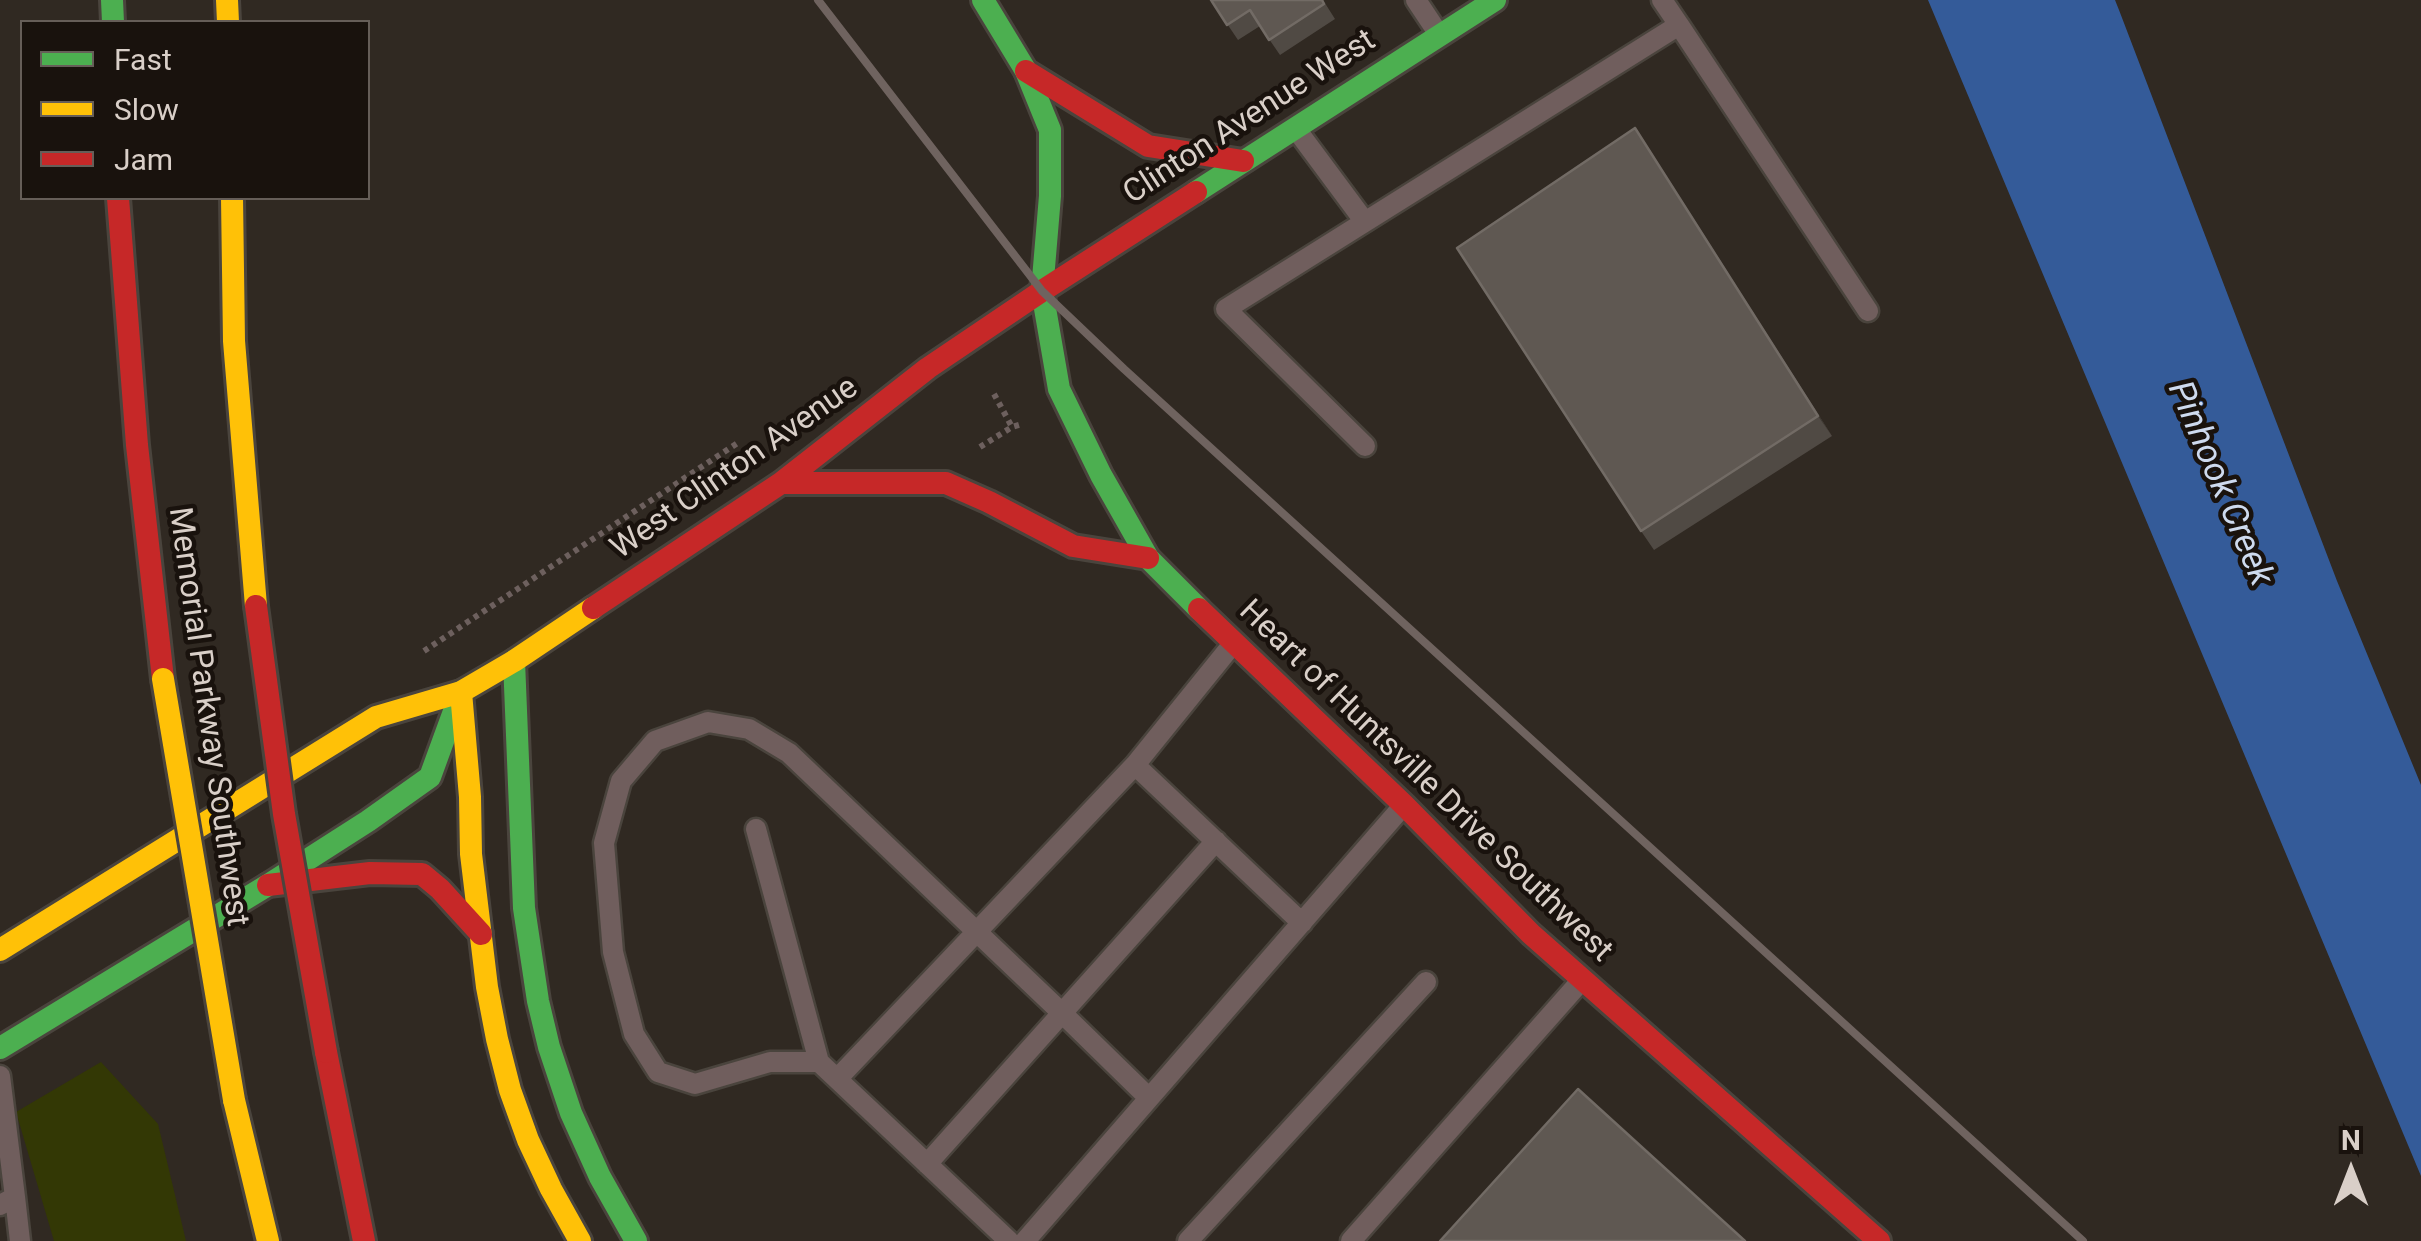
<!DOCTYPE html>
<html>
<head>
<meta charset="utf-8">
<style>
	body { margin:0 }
	#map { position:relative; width:2421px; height:1241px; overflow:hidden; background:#302922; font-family:Roboto,sans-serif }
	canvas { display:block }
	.legend { position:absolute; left:20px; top:20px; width:350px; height:180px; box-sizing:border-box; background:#19120d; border:2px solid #665e58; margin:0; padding:12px 18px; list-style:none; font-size:30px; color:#d9cfc8 }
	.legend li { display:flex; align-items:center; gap:20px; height:50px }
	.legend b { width:50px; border:2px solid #665e58 }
	.north { position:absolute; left:2301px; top:1121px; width:100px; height:100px; -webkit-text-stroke:8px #19120d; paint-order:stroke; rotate:0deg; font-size:28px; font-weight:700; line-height:40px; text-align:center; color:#d9cfc8 }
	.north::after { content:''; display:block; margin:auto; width:35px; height:45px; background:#d9cfc8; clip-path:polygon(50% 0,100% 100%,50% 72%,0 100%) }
</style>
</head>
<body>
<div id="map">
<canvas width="2421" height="1241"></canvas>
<ul class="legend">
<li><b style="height:12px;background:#4caf50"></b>Fast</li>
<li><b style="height:12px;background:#ffc107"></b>Slow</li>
<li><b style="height:12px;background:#c62828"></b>Jam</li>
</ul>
<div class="north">N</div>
</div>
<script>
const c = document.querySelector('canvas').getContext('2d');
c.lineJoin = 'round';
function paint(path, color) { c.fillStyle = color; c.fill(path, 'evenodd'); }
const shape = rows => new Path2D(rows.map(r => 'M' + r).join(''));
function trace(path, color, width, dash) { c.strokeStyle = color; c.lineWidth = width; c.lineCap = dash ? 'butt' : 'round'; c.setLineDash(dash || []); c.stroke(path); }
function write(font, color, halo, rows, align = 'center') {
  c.font = font + ' Roboto,sans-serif'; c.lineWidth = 9; c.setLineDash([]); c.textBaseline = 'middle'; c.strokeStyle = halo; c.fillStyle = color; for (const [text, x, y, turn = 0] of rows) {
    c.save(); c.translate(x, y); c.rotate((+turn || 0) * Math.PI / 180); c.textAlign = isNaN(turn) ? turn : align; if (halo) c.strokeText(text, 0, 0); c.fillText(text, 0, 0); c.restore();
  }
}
paint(shape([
	[101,1062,158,1124,186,1241,54,1241,16,1112]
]), '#333805');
paint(shape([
	[1928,0,2115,0,2119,10,2337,581,2421,785,2421,1176]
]), '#345b99');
const lane = shape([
	[1416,0,1438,33],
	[1662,0,1679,25],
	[1296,129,1365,222],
	[1365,446,1226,309,1679,25,1868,311],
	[1135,765,1302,923],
	[756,829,819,1062,1009,1241],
	[819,1062,770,1062,695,1084,658,1072,634,1034,613,952,604,843,621,781,655,741,708,722,749,729,789,753,1063,1014,1149,1098],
	[0,1076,15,1197],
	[837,1079,1135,765,1232,645],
	[927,1164,1216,841],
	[0,1205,15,1197,20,1241],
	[1025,1241,1403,806],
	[1188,1241,1426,982],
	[1351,1241,1581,981]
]);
const fast = shape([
	[112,0,113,22],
	[983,0,1026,71,1050,130,1050,196,1042,291,1059,389,1101,475,1148,558,1199,609],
	[1196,192,1495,0],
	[514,661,524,908,538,1001,549,1047,571,1113,600,1177,636,1241],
	[0,1048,268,885,368,821,430,777,461,692]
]);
const slow = shape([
	[227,0,228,22],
	[232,198,234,341,256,606],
	[461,692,470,797,471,854,487,987,497,1039,510,1090,528,1140,551,1189,580,1241],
	[0,950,376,717,461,692,514,661,593,608],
	[234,1100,268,1241]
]);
const jam = shape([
	[1026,71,1148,146,1243,161],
	[118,198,137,445,163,679],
	[781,483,946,483,989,502,1073,546,1148,558],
	[593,608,781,483,928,368,1042,291,1196,192],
	[1199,609,1404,805,1531,934,1879,1241],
	[268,885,370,873,422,874,440,889,481,934],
	[326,1052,364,1241]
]);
trace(lane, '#4a443d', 25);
trace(fast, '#4a443d', 28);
trace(slow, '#4a443d', 28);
trace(jam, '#4a443d', 28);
trace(shape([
	[994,394,1012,427],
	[980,447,1012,427,1022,424],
	[424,651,739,442]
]), '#6d605e', 6, [5, 5]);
trace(lane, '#705e5d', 20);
trace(fast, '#4caf50', 22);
trace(slow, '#ffc107', 22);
trace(jam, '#c62828', 22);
trace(shape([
	[818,0,1042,291,1124,369,2083,1241]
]), '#6f635f', 8);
const slowBridge = shape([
	[163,679,234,1100]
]);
const jamBridge = shape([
	[256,606,284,814,326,1052]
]);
trace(slowBridge, '#4a443d', 28, []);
trace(jamBridge, '#4a443d', 28, []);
trace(slowBridge, '#ffc107', 22);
trace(jamBridge, '#c62828', 22);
paint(shape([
	[1211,0,1323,0,1335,19,1280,55,1260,26,1238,40],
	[1635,128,1832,436,1654,550,1641,531]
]), '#504a44');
paint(shape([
	[1635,128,1648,147,1832,436,1818,416]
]), '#3d3730');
const building = shape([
	[1211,0,1322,0,1324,4,1269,40,1250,10,1227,25,1211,0],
	[1635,128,1818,416,1641,531,1457,248,1635,128],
	[1578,1089,1745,1241,1440,1241,1578,1089]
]);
paint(building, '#5f5852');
trace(building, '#726b65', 2.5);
write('32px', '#d9cfc8', '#19120d', [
	["Clinton Avenue West",1250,118,-33],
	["West Clinton Avenue",735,469,-35],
	["Memorial Parkway Southwest",207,717,82],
	["Heart of Huntsville Drive Southwest",1425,782,44]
]);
write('italic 35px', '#cedaee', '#19120d', [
	["Pinhook Creek",2219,484,67]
]);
</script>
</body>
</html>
